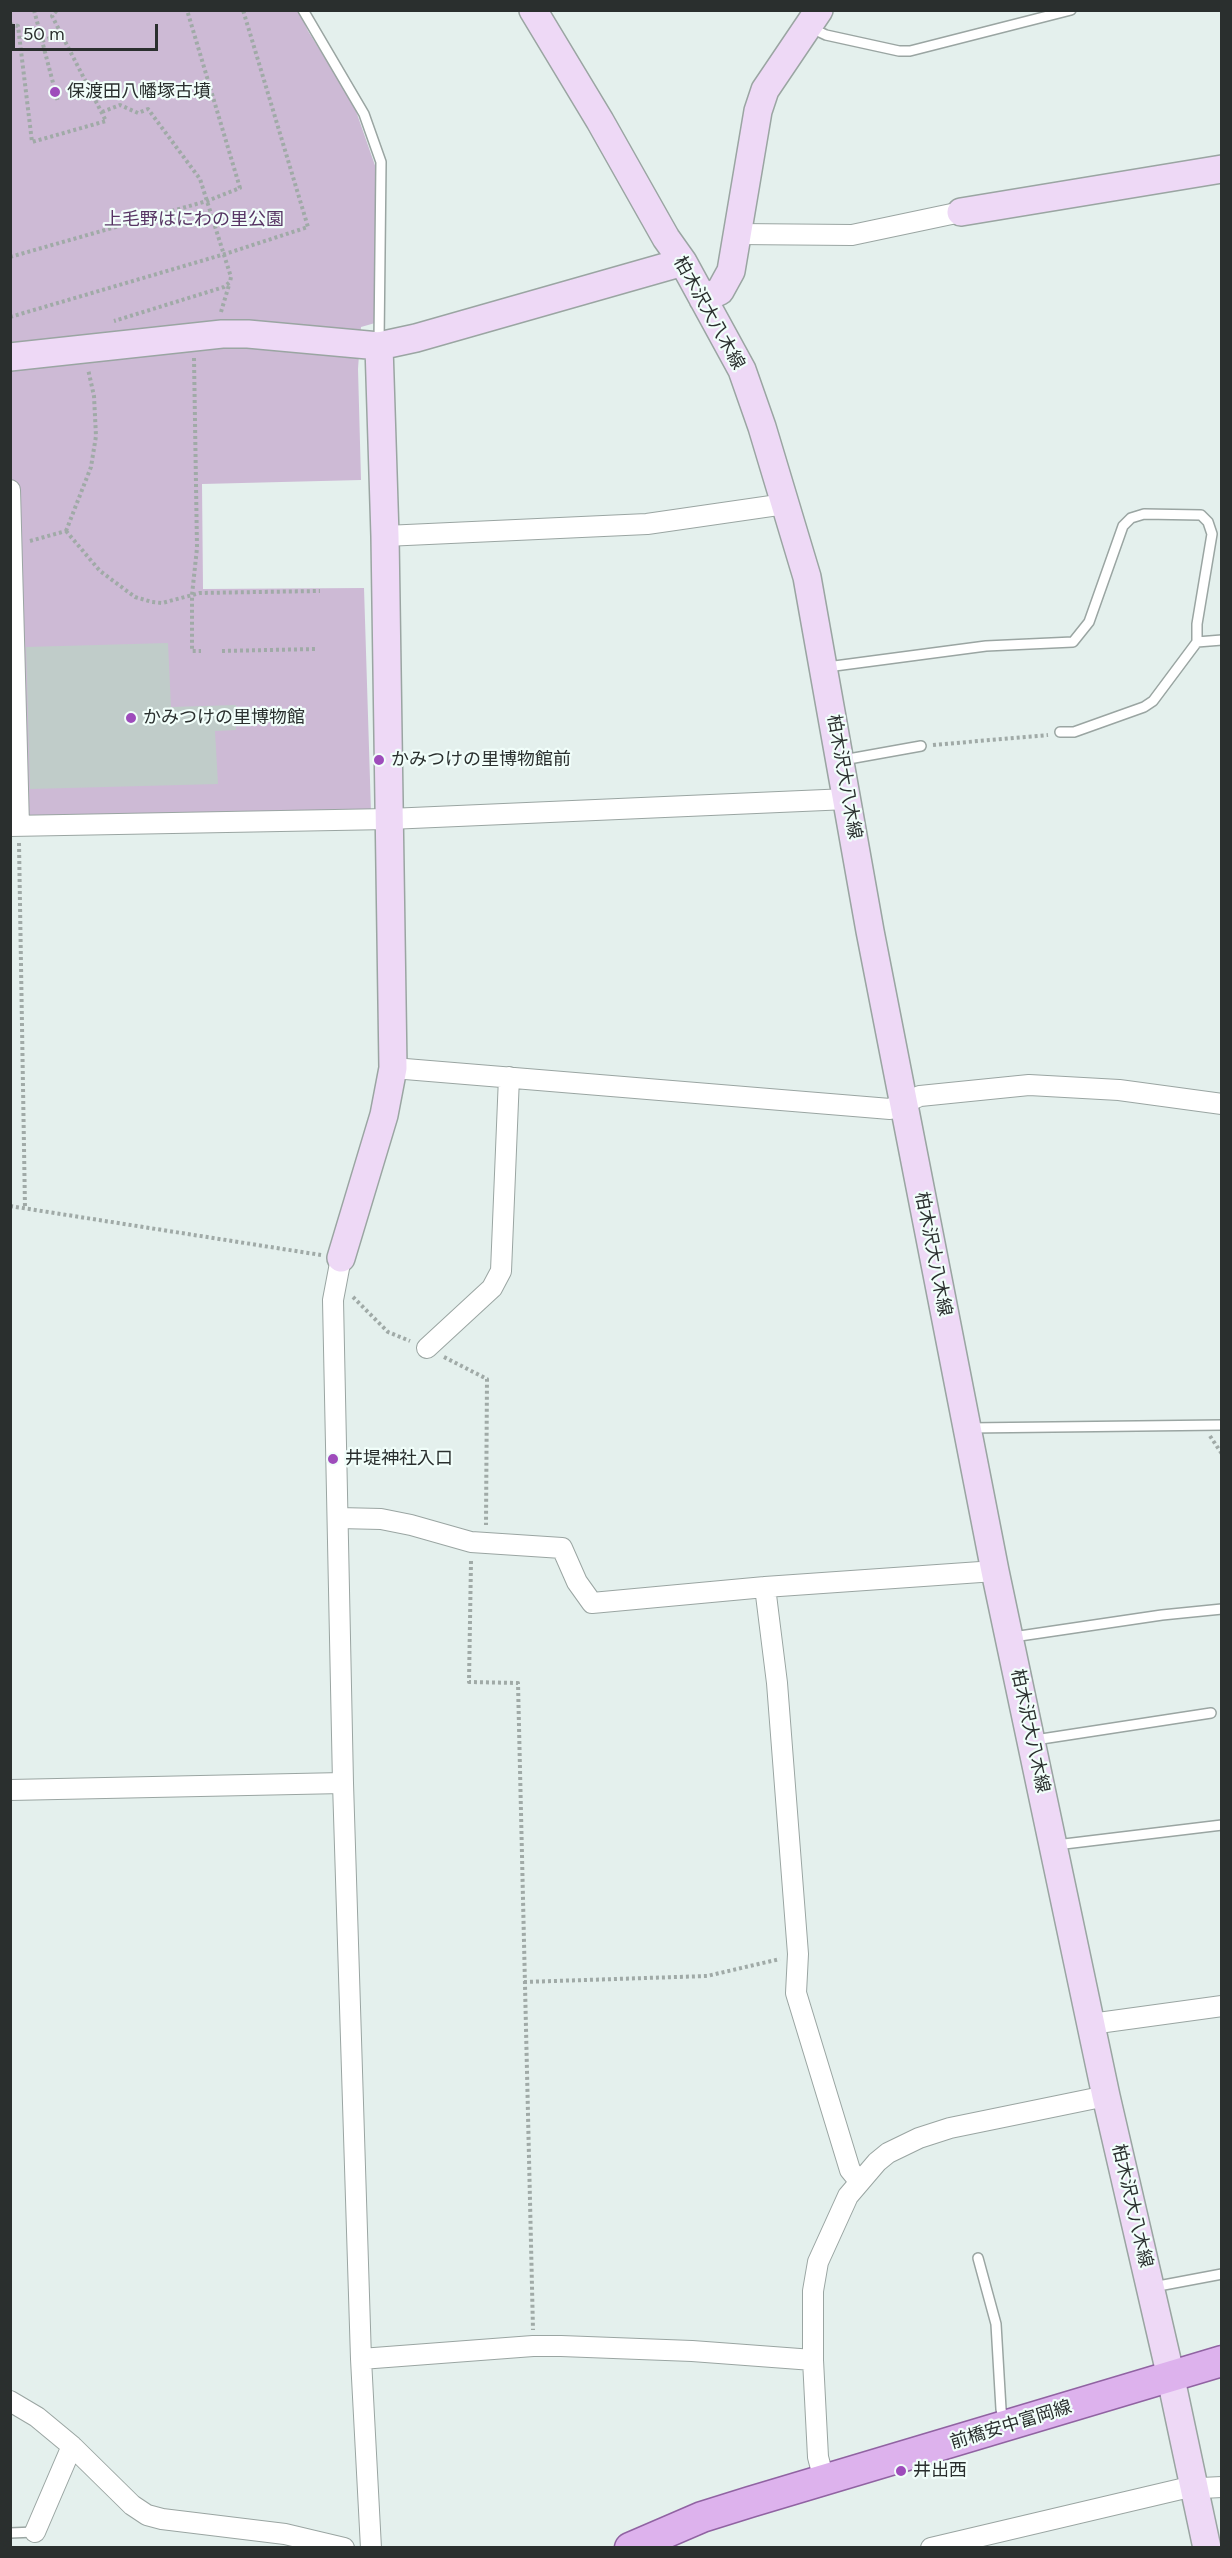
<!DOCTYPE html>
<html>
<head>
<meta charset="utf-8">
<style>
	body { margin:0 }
	#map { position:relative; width:1232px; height:2558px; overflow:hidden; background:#e4f0ed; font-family:Figtree,sans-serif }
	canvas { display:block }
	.frame { position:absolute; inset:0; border:12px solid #2a2f2e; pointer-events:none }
	.scale { position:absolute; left:12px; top:24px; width:146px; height:27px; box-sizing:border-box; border:3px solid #2a2f2e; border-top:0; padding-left:8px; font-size:18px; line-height:21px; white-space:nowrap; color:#2a2f2e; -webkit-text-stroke:4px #f1fefa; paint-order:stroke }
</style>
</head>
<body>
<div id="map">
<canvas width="1232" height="2558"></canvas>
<div class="frame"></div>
<div class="scale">50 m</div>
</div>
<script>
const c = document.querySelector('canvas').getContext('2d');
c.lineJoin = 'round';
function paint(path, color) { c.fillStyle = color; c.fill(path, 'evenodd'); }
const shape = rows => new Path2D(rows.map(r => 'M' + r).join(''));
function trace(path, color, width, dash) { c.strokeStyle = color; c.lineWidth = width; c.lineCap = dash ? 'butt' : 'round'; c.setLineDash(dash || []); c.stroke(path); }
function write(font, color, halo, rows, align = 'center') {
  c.font = font + ' Figtree,"Noto Sans JP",sans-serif'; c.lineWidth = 4.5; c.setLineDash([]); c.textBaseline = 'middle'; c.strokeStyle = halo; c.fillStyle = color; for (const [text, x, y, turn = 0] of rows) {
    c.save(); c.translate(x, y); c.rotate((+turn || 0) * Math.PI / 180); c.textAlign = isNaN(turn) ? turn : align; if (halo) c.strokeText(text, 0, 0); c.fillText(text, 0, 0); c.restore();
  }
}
paint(shape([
	[10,11,299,11,308,31,342,85,356,111,378,174,375,323,361,327,358,369,361,480,202,484,203,589,364,588,371,812,11,820]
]), '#cdbad5');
paint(shape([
	[168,643,171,707,236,705,236,730,215,731,218,784,30,789,26,647]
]), '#c0ccc9');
const lane = shape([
	[303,10,364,114,381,162,379,342],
	[811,28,826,35,899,51,910,51,1071,10],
	[1197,642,1222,640],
	[827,667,986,646,1073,642,1089,622,1123,526,1131,518,1144,514,1201,515,1208,522,1212,534,1197,624,1197,642,1153,701,1144,707,1074,732,1060,732],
	[843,760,921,746],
	[969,1428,1222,1425],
	[1013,1637,1162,1615,1222,1609],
	[1035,1740,1211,1713],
	[1056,1845,1222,1825],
	[978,2258,996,2324,1001,2409,1004,2423],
	[1153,2287,1222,2274],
	[10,2533,35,2532]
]);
const street = shape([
	[737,234,852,235,961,212],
	[10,490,19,826],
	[385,536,647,524,785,504],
	[10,826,389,819,848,799],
	[393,1068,890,1109,920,1096,1029,1085,1119,1090,1222,1104],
	[341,1258,333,1300,343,1783,361,2359,371,2548],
	[427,1348,492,1288,501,1271,509,1077],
	[339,1518,381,1519,411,1525,471,1542,562,1548,577,1582,592,1603,765,1587,995,1571],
	[765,1587,777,1683,798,1954,796,1993,850,2170,859,2181],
	[10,1790,343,1783],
	[1091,2024,1222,2006],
	[361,2359,533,2346,561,2346,692,2351,813,2360],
	[10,2401,37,2417,72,2446,132,2505,147,2515,162,2519,285,2534,344,2548],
	[824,2480,818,2457,813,2360,813,2291,818,2262,848,2196,877,2162,888,2153,919,2138,950,2128,1106,2096],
	[35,2532,72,2446],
	[931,2548,1181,2489,1222,2487]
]);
const secondary = shape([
	[533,10,600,121,666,238,683,262,742,370,762,427,807,577,870,931,995,1571,1106,2096,1167,2360,1207,2548],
	[961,212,1222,169],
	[703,299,720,291,731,271,758,111,765,90,819,10],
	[10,357,222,334,248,334,379,346,416,338,683,262],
	[341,1258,384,1115,393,1068,385,536,379,346]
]);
const primary = shape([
	[630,2548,702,2517,750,2502,1222,2361]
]);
trace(lane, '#9aa5a2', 12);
trace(street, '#9aa5a2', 22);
trace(secondary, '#9aa5a2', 30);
trace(primary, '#9063a2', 33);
trace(shape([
	[34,10,58,102],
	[10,24,18,26,32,142,106,121,52,16,57,10],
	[42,41,62,33],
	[102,112,120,105,138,113,148,109,200,179,231,277,230,282,224,287,114,321],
	[10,257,207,201,240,188,187,10],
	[221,312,229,285],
	[10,317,225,254,308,227,243,10],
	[194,358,197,548,192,595,192,651,201,651],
	[66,531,100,571,135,597,152,602,162,603,200,593,320,591],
	[66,531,91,467,96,436,94,396,88,369],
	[30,541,66,531],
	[222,651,317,649],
	[933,745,1048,735],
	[19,843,25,1208],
	[10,1206,321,1255],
	[353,1297,388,1332,410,1341],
	[444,1357,487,1379,486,1525],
	[1210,1436,1222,1454],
	[471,1561,469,1682,518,1683,533,2330],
	[524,1982,707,1976,780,1959]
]), '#a0aaa7', 4, [3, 3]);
trace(lane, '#fff', 9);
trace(street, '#fff', 20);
trace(secondary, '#eed9f6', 27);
trace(primary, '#ddb2ed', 30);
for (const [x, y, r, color] of [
	[55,92,6,"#9e4cbb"],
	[131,718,6,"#9e4cbb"],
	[379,760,6,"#9e4cbb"],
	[333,1459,6,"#9e4cbb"],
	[901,2471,6,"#9e4cbb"]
]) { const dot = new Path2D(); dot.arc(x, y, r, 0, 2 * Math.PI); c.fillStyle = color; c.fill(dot); trace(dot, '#f1fefa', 2); }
write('18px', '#2a2f2e', '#f1fefa', [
	["保渡田八幡塚古墳",67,92],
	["かみつけの里博物館",143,718],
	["かみつけの里博物館前",391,760],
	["井堤神社入口",345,1459],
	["井出西",913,2471]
], 'left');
write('18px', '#573564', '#f1fefa', [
	["上毛野はにわの里公園",194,220]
]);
write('18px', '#2a2f2e', '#f1fefa', [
	["柏木沢大八木線",709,313,61],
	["柏木沢大八木線",844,777,80],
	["柏木沢大八木線",933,1254,79],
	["柏木沢大八木線",1030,1731,78],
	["柏木沢大八木線",1132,2206,77],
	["前橋安中富岡線",1011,2425,-17]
]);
</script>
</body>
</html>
